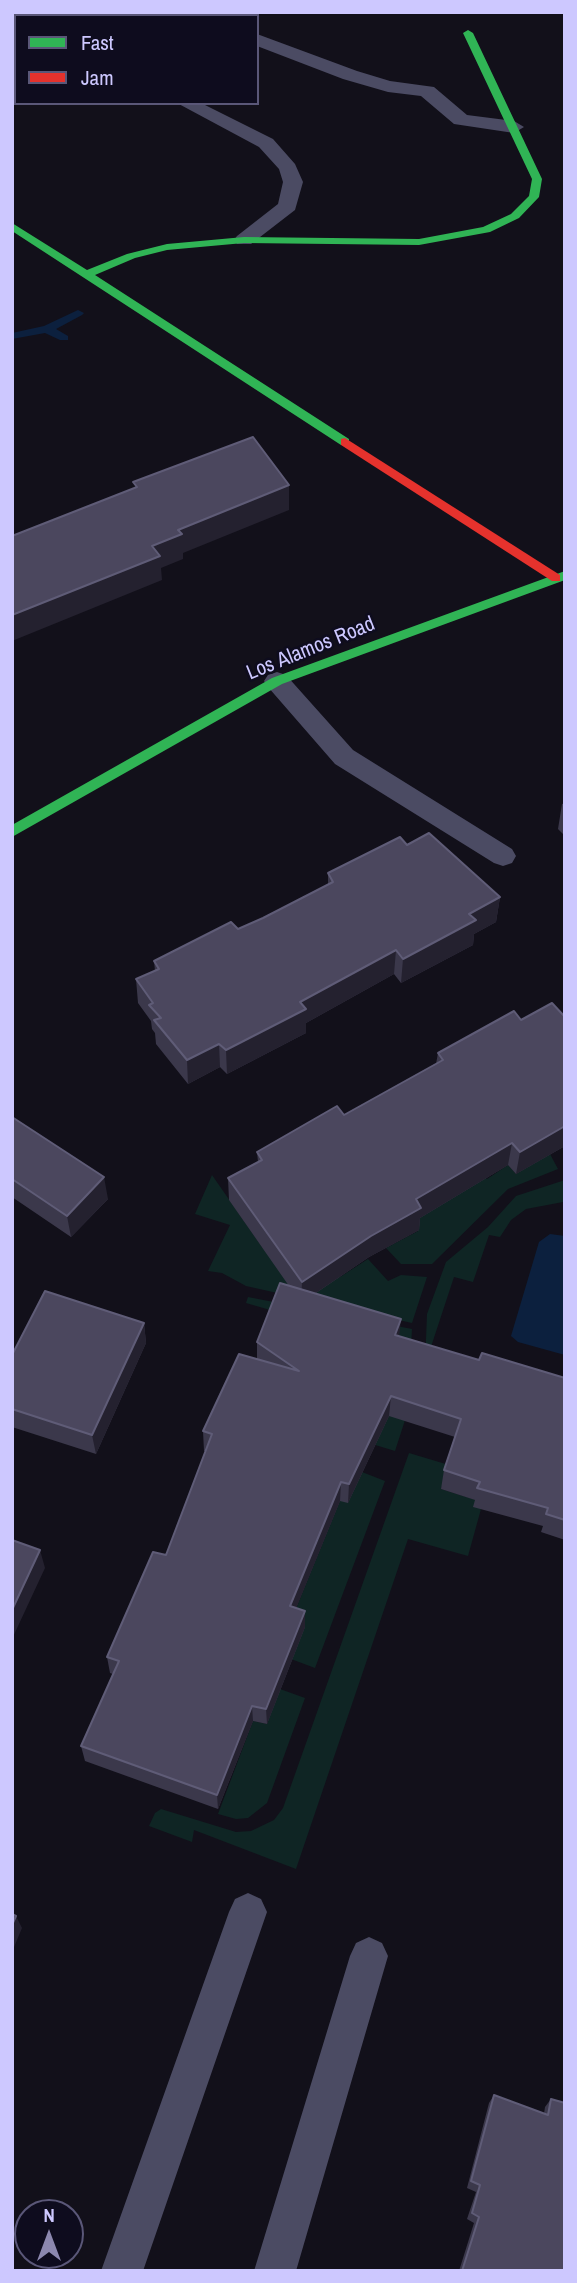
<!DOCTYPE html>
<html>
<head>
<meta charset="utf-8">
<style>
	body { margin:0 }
	#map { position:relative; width:577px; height:2283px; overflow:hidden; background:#12101a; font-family:"Archivo Narrow",sans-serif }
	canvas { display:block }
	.frame { position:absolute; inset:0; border:14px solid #cdc8ff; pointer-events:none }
	.legend { position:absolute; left:14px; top:14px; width:245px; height:91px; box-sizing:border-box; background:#0e0c1e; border:2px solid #5a5778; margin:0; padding:9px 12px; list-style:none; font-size:21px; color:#cdc8ff }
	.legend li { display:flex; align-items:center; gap:14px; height:35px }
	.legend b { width:35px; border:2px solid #5a5778 }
	.north { position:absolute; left:14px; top:2199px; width:70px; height:70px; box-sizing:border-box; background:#0e0c1e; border:2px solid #5a5778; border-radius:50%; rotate:0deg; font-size:19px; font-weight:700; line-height:28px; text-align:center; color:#cdc8ff }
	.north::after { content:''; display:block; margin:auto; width:24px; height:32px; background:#8c88af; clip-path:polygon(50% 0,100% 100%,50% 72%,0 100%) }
</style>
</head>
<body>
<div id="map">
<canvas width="577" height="2283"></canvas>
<div class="frame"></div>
<ul class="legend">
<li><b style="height:9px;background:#30b455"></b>Fast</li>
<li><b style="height:9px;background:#e5322d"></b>Jam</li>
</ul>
<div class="north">N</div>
</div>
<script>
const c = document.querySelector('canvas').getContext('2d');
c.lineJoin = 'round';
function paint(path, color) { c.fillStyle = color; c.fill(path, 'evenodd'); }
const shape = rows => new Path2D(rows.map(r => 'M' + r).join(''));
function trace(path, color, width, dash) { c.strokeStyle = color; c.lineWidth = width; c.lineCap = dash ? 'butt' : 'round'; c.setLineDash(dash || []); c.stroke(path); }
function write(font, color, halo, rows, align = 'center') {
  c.font = font + ' "Archivo Narrow",sans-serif'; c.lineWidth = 5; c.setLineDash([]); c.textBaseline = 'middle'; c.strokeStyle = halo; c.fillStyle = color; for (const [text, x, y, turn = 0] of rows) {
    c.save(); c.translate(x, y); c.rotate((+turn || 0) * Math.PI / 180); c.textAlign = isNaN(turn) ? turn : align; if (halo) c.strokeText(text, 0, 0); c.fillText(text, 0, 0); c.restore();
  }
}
paint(shape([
	[550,1154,558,1169,508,1189,432,1264,401,1264,386,1248,418,1231,414,1222,480,1172,487,1179,508,1165,516,1174],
	[212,1175,262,1247,330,1269,340,1277,368,1259,388,1281,401,1275,427,1277,412,1323,246,1286,222,1273,208,1271,230,1225,195,1214],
	[565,1180,563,1202,526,1209,511,1220,500,1237,489,1235,473,1282,454,1277,425,1365,427,1314,446,1262,488,1227,516,1196],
	[248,1297,412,1329,407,1414,395,1451,372,1444,277,1312,246,1303],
	[409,1453,449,1465,441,1489,476,1500,481,1509,468,1556,408,1539,296,1869,194,1830,192,1842,149,1826,155,1813,161,1809,236,1832,251,1831,274,1820,283,1808],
	[362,1472,385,1481,315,1668,291,1659,290,1623,340,1501],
	[280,1689,305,1698,267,1803,248,1818,236,1819,218,1814,253,1721,267,1724]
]), '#0f2524');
paint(shape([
	[550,1234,565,1236,565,1355,518,1342,511,1336,539,1242]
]), '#0c203e');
paint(shape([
	[78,310,84,313,82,315,56,329,68,336,68,340,60,340,45,333,12,339,12,333,44,326,78,310]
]), '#0c203e');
paint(shape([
	[257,34,357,71,390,81,434,87,467,115,514,121,524,127,514,133,454,124,421,96,388,92,343,79,257,46,257,34],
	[177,103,201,103,273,139,295,164,303,182,295,210,251,244,237,244,234,240,237,236,278,204,283,182,279,169,259,147,177,103],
	[277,672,286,675,353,750,512,849,516,856,512,863,503,866,494,863,335,764,268,687,264,681,268,675,277,672],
	[248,1893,261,1899,267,1912,143,2271,101,2271,229,1912,235,1899,248,1893],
	[369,1937,382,1943,388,1956,296,2271,254,2271,350,1956,356,1943,369,1937]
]), '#4b4b63');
paint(shape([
	[468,30,473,33,542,179,539,197,519,218,490,232,419,245,244,243,167,250,135,258,95,275,349,439,349,445,341,445,12,231,12,223,87,270,127,254,167,244,244,237,419,239,483,227,511,214,529,196,532,179,463,33,468,30],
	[565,571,565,580,282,684,12,837,12,825,272,678,565,571]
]), '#30b455');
paint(shape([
	[345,438,560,575,560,581,552,581,341,445,341,439,345,438]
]), '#e5322d');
paint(shape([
	[565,803,565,836,558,829,562,804],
	[407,845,500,897,496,922,474,934,473,945,401,983,394,974,306,1023,306,1033,227,1074,220,1067,188,1084,156,1044,155,1033,152,1029,151,1021,138,1003,136,979,155,971,154,961,238,929,263,918,328,885,328,873],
	[565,1017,565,1146,516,1174,508,1165,420,1218,419,1230,369,1257,316,1293,400,1337,479,1360,565,1378,565,1540,541,1532,543,1526,473,1507,475,1500,441,1489,444,1470,455,1437,389,1416,348,1503,340,1501,296,1608,305,1627,267,1724,253,1721,218,1809,85,1761,81,1746,113,1674,110,1673,107,1657,166,1555,206,1451,204,1451,203,1431,257,1359,257,1342,289,1286,229,1200,228,1178,258,1162,257,1152,344,1115,436,1064,438,1053,521,1020],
	[12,1117,108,1199,71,1237,12,1197],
	[144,1323,146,1343,96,1454,12,1427,12,1355],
	[494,2095,544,2114,545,2107,551,2099,565,2271,459,2271,474,2223,467,2219,476,2192,467,2188,489,2103]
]), '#3b384b');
paint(shape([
	[289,485,289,510,183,553,183,559,161,568,162,580,12,641,12,615,152,546,178,530],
	[500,897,496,922,474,934,473,945,401,983,403,959,469,914],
	[396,950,394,974,306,1023,306,1033,227,1074,226,1050,300,1002],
	[219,1044,220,1067,188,1084,187,1060],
	[565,1126,565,1146,516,1174,520,1152],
	[512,1143,508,1165,420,1218,419,1230,369,1257,301,1303,302,1282,416,1199],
	[104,1177,108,1199,71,1237,67,1216],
	[401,1319,399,1339,395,1335],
	[144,1323,146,1343,96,1454,92,1435],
	[391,1396,389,1416,348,1503,349,1484],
	[341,1482,340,1501,290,1623,290,1606],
	[40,1550,45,1568,12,1639,12,1610],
	[305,1611,305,1627,267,1724,266,1709],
	[252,1706,253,1721,218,1809,217,1795],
	[16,1916,22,1928,12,1952,12,1925]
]), '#24212f');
const building = shape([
	[253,437,289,485,178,530,182,534,152,546,160,556,12,615,12,536,137,487,133,482,253,437],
	[429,833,500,897,469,914,476,920,403,959,396,950,300,1002,306,1009,226,1050,219,1044,187,1060,154,1020,161,1018,149,1005,153,1003,136,979,159,969,154,961,231,922,238,929,263,918,333,882,328,873,400,837,407,845,429,833],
	[552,1003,565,1017,565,1126,520,1152,512,1143,416,1199,421,1208,371,1236,302,1282,228,1178,262,1160,257,1152,337,1106,344,1115,443,1060,438,1053,514,1011,521,1020,552,1003],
	[12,1117,104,1177,67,1216,12,1179,12,1117],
	[280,1283,401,1319,395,1335,479,1360,482,1353,565,1378,565,1520,546,1514,548,1508,477,1488,480,1482,444,1470,461,1419,391,1396,349,1484,341,1482,290,1606,305,1611,266,1709,252,1706,217,1795,81,1746,119,1661,107,1657,153,1552,166,1555,212,1434,203,1431,239,1354,299,1371,257,1342,280,1283],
	[45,1291,144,1323,92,1435,12,1409,12,1355,45,1291],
	[12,1540,40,1550,12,1610,12,1540],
	[12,1914,16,1916,12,1925,12,1914],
	[494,2095,548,2115,551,2099,565,2103,565,2271,462,2271,479,2217,472,2213,480,2185,471,2181,494,2095]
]);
paint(building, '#4b475e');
trace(building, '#5f5c77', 2);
write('21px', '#cdc8ff', '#0e0c1e', [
	["Los Alamos Road",311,649,-22]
]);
</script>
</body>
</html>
